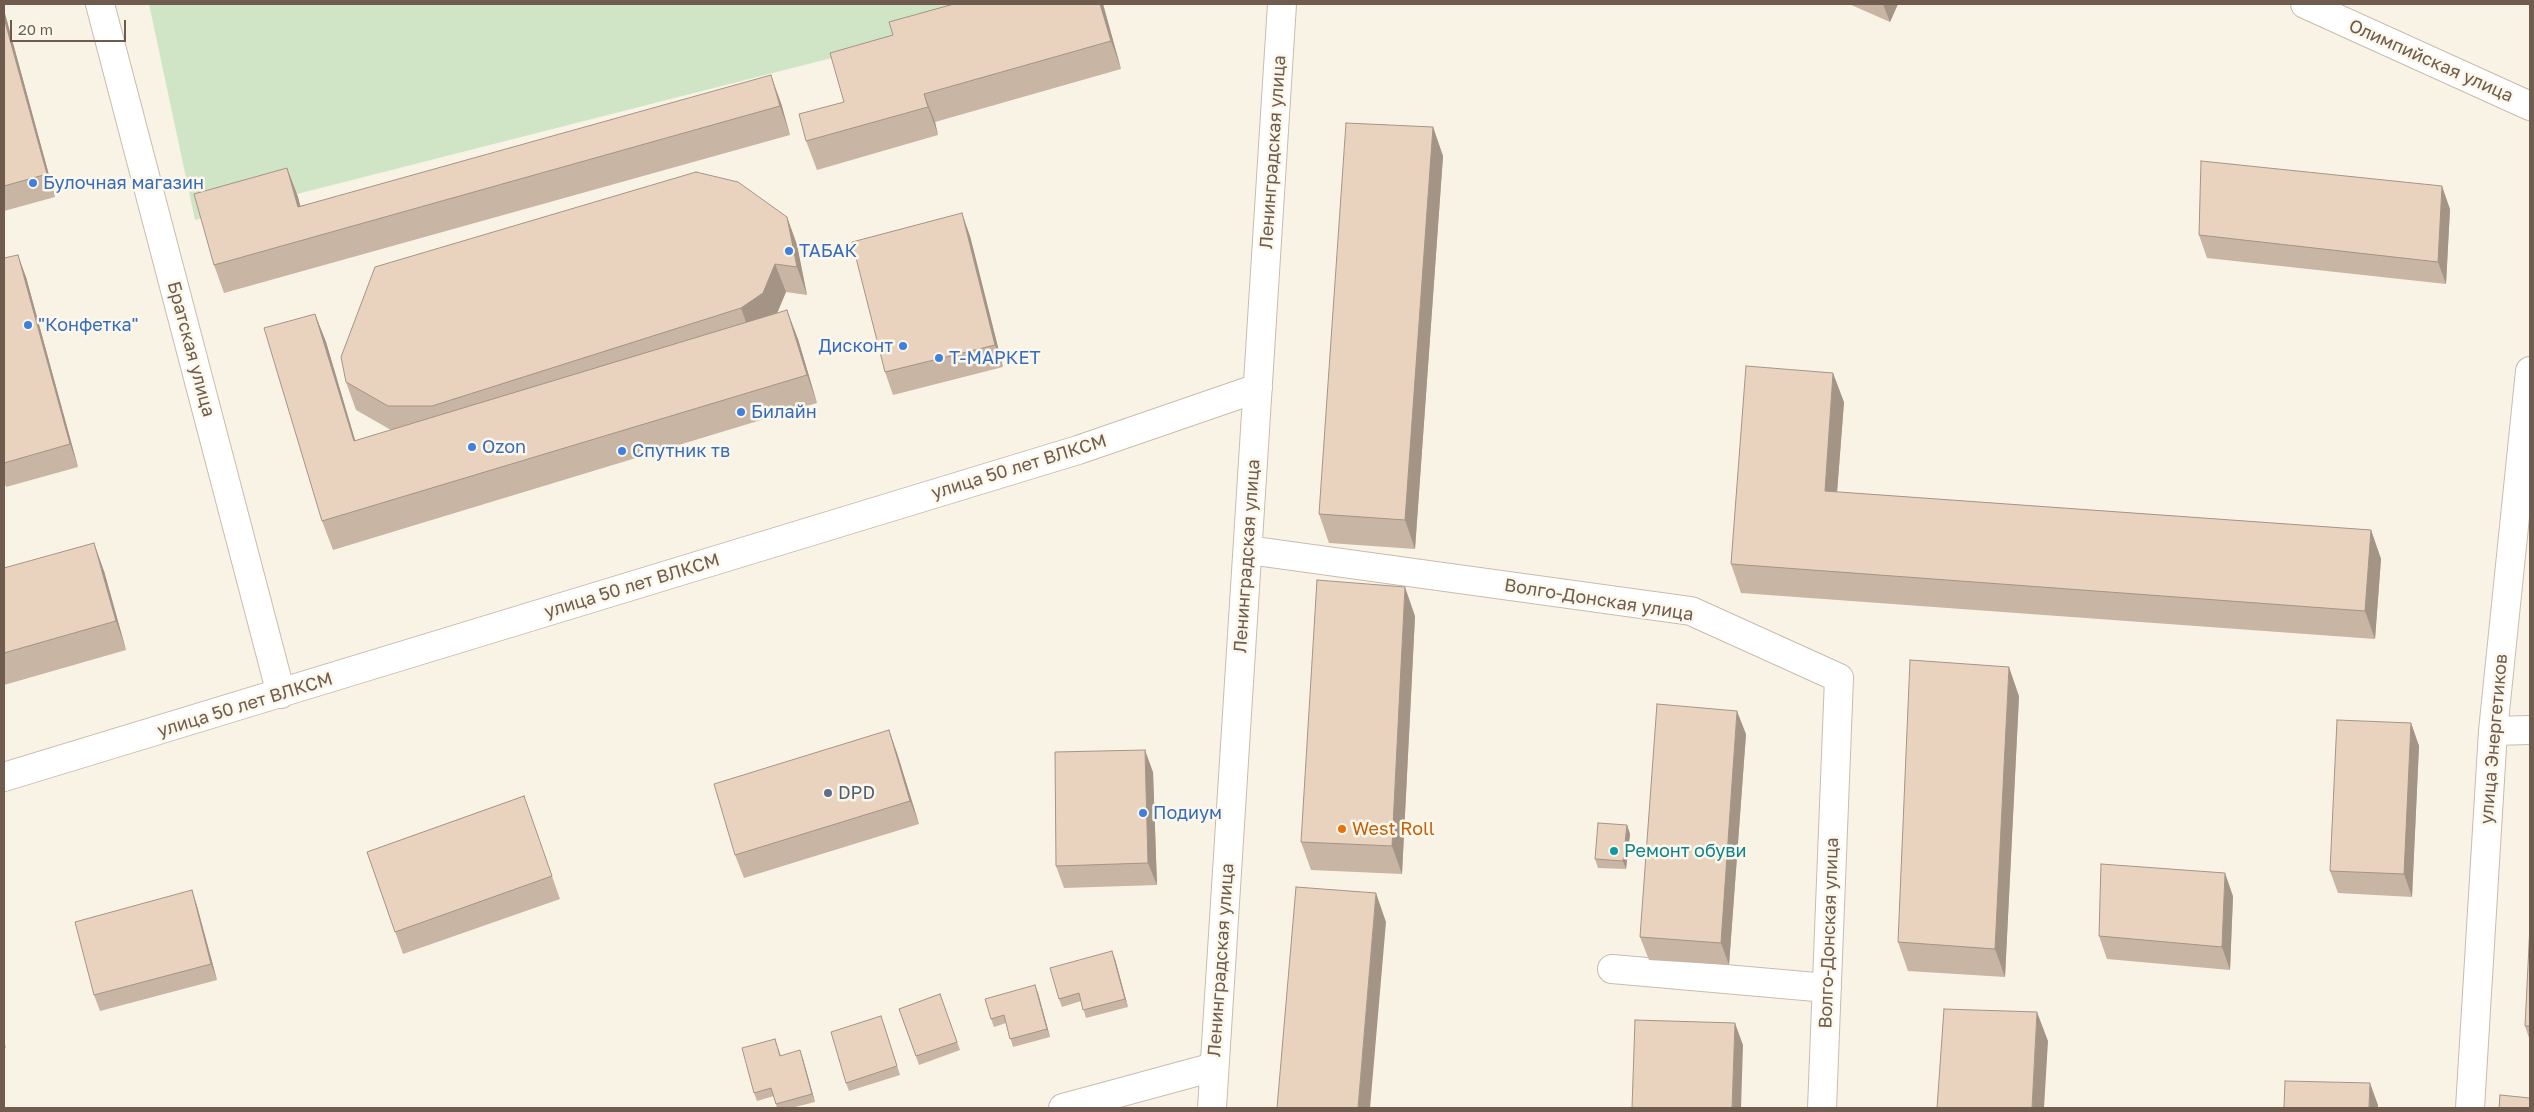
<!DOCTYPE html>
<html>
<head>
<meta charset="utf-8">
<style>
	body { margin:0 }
	#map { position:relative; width:2534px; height:1112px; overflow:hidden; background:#f9f3e6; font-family:"Golos Text",sans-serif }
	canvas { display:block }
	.frame { position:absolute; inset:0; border:5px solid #6f5c4e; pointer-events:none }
	.scale { position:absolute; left:10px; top:20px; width:116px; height:22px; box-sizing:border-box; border:2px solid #6f5c4e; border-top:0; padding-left:6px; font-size:15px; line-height:18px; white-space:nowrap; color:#6f5c4e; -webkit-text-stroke:4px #fcf7eb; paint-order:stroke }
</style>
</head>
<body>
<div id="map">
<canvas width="2534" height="1112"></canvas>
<div class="frame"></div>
<div class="scale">20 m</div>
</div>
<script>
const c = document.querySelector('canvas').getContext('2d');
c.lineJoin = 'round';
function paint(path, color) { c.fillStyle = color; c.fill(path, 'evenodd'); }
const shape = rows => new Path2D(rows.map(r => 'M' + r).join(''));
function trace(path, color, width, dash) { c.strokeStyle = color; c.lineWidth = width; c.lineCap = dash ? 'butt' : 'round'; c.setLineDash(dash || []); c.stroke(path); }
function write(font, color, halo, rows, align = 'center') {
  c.font = font + ' "Golos Text",sans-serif'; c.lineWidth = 5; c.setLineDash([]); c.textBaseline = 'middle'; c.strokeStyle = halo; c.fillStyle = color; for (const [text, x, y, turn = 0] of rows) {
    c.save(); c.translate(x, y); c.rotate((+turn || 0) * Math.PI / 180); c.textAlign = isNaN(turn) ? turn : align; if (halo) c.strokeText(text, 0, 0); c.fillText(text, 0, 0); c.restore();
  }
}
paint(shape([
	[149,4,1044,4,195,220]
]), '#d0e5c6');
const minor = shape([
	[100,4,281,694],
	[2305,4,2530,106],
	[1248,550,1691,611,1839,678,1822,1108],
	[2493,731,2530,730],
	[4,777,1078,450,1258,388],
	[1612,969,1827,988],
	[1063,1108,1214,1067],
	[1212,1108,1282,4],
	[2470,1108,2493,731,2530,371]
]);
trace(minor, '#c9bcad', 30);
trace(minor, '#fff', 28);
paint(shape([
	[1103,4,1121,69,935,122,938,135,817,170,806,141,844,102],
	[1849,4,1898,4,1890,22],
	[4,10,55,197,4,211],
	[781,103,790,135,224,293,214,265,287,168,298,197,300,206],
	[1433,127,1443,156,1415,549,1329,543,1319,514],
	[2450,209,2446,284,2207,258,2199,235],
	[787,217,797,245,807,295,786,292,777,314,798,339,817,403,333,550,322,521,315,314,326,342,355,441,391,430,356,410,346,382],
	[970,236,1003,367,893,395,885,372],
	[4,258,26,277,78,467,6,487,4,481],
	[1844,402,1837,492,2371,530,2381,559,2375,639,1741,593,1731,564],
	[4,568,104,571,126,650,4,685],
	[1415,616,1402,874,1311,870,1301,842],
	[2019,696,2005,977,1908,971,1898,942],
	[2411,723,2419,746,2412,897,2338,893,2330,871],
	[889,730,897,753,919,824,744,878,735,855],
	[1746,734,1729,965,1649,960,1640,937],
	[1153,772,1157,885,1064,888,1056,866],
	[524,796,560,899,403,954,367,852],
	[1627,825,1630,834,1626,869,1598,868,1595,859],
	[192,890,197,906,217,980,100,1011,94,995],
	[2233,896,2230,970,2107,959,2099,936],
	[2530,925,2530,1041,2525,1026],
	[1115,959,1128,1007,1086,1018,1081,1001,1062,1007,1059,999],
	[1038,993,1050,1037,1013,1047,1006,1023,994,1027,991,1019],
	[940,994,960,1050,919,1065,899,1009],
	[884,1024,900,1075,849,1091,846,1083],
	[775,1039,781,1056,803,1059,815,1102,791,1108,777,1108,774,1096,757,1101,754,1093],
	[4,1040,6,1048,4,1049]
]), '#c8b5a4');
paint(shape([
	[1100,4,1103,4,1121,69,1111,41],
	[1883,4,1898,4,1890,22],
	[4,10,55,197,47,174,4,18],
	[771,75,781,103,790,135,780,106],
	[924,94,935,122,938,135,928,107],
	[1433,127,1443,156,1415,549,1405,520],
	[287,168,298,197,308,236,298,207],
	[2442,186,2450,209,2446,284,2438,262],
	[962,213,970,236,1003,367,995,345],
	[787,217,797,245,807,295,797,267],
	[18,255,26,277,78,467,70,444],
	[775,264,786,292,773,322,751,336,741,308],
	[787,310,798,339,817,403,807,375],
	[315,314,326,342,364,470,354,441],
	[1833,373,1844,402,1835,519,1825,491],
	[2371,530,2381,559,2375,639,2365,611],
	[94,543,104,571,126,650,116,621],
	[1405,587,1415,616,1402,874,1392,846],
	[2009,667,2019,696,2005,977,1995,949],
	[1737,711,1746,734,1729,965,1721,943],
	[2411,723,2419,746,2412,897,2404,874],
	[889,730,897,753,919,824,910,801],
	[1145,750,1153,772,1157,885,1148,863],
	[1627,825,1630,834,1626,869,1623,861],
	[2225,873,2233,896,2230,970,2222,947],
	[192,890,197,906,217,980,211,964],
	[1376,893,1386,922,1370,1108,1358,1108],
	[1112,951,1115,959,1128,1007,1125,999],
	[1035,985,1038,993,1050,1037,1047,1029],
	[2037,1012,2048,1041,2044,1108,2032,1108],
	[1735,1023,1743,1045,1741,1108,1732,1108],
	[800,1050,803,1059,815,1102,812,1094],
	[2370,1083,2378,1105,2378,1108,2369,1108]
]), '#a39486');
const building = shape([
	[954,4,1100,4,1111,41,924,94,928,107,806,141,799,114,844,102,830,53,893,35,889,22,954,4],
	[4,18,47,174,4,186,4,18],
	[771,75,780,106,214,265,194,194,287,168,298,207,771,75],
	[1346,123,1433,127,1405,520,1319,514,1346,123],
	[2201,161,2442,186,2438,262,2199,235,2201,161],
	[696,172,738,182,787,217,797,267,775,264,763,293,741,308,432,406,388,406,346,382,341,357,375,267,696,172],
	[962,213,995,345,885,372,852,242,962,213],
	[18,255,70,444,4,463,4,258,18,255],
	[787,310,807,375,322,521,264,328,315,314,354,441,787,310],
	[1746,366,1833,373,1825,491,2371,530,2365,611,1731,564,1746,366],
	[94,543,116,621,4,653,4,568,94,543],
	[1317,580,1405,587,1392,846,1301,842,1317,580],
	[1910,660,2009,667,1995,949,1898,942,1910,660],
	[1657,704,1737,711,1721,943,1640,937,1657,704],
	[2337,720,2411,723,2404,874,2330,871,2337,720],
	[889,730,910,801,735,855,714,784,889,730],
	[1145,750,1148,863,1056,866,1055,752,1145,750],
	[524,796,552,876,395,932,367,852,524,796],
	[1598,823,1627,825,1623,861,1595,859,1598,823],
	[2101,864,2225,873,2222,947,2099,936,2101,864],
	[1296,887,1376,893,1358,1108,1277,1108,1296,887],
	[192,890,211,964,94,995,75,922,192,890],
	[2530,925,2530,1026,2525,1026,2530,925],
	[1112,951,1125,999,1083,1010,1079,993,1059,999,1050,968,1112,951],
	[1035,985,1047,1029,1010,1039,1004,1015,991,1019,985,999,1035,985],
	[940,994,957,1042,916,1056,899,1009,940,994],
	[1944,1009,2037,1012,2032,1108,1937,1108,1944,1009],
	[881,1016,897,1066,846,1083,831,1032,881,1016],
	[1635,1020,1735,1023,1732,1108,1632,1108,1635,1020],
	[775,1039,780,1056,800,1050,812,1094,776,1104,771,1088,754,1093,742,1048,775,1039],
	[2285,1081,2370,1083,2369,1108,2284,1108,2285,1081],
	[2500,1095,2530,1098,2530,1108,2499,1108,2500,1095]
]);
paint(building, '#e9d3bf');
trace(building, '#a39486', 1);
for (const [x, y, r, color] of [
	[33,183,5,"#3f7fe0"],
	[789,251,5,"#3f7fe0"],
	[28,325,5,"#3f7fe0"],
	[903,346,5,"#3f7fe0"],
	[939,358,5,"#3f7fe0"],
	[741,412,5,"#3f7fe0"],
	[472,447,5,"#3f7fe0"],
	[622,451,5,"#3f7fe0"],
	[828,793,5,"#5c6f8a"],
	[1143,813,5,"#3f7fe0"],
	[1342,829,5,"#e8710a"],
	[1614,851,5,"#0f9aa8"]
]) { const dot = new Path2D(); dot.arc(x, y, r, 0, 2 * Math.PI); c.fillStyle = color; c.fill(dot); trace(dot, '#fcf7eb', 2); }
write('18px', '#6f5c4e', '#fcf7eb', [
	["Олимпийская улица",2431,61,24],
	["Ленинградская улица",1273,152,-86],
	["Братская улица",191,349,75],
	["улица 50 лет ВЛКСМ",1019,467,-17],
	["Ленинградская улица",1247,556,-86],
	["улица 50 лет ВЛКСМ",632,586,-17],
	["Волго-Донская улица",1599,600,9],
	["улица 50 лет ВЛКСМ",245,705,-17],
	["улица Энергетиков",2494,739,-85],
	["Волго-Донская улица",1829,933,-88],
	["Ленинградская улица",1221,960,-86]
]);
write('18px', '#366cbe', '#fcf7eb', [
	["Булочная магазин",43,183],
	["ТАБАК",799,251],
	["\"Конфетка\"",38,325],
	["Дисконт",893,346,"right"],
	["Т-МАРКЕТ",949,358],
	["Билайн",751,412],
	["Ozon",482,447],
	["Спутник тв",632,451],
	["Подиум",1153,813]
], 'left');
write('18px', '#4e5e75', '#fcf7eb', [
	["DPD",838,793]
], 'left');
write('18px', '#c56008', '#fcf7eb', [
	["West Roll",1352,829]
], 'left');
write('18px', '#0d838f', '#fcf7eb', [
	["Ремонт обуви",1624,851]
], 'left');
</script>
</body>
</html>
